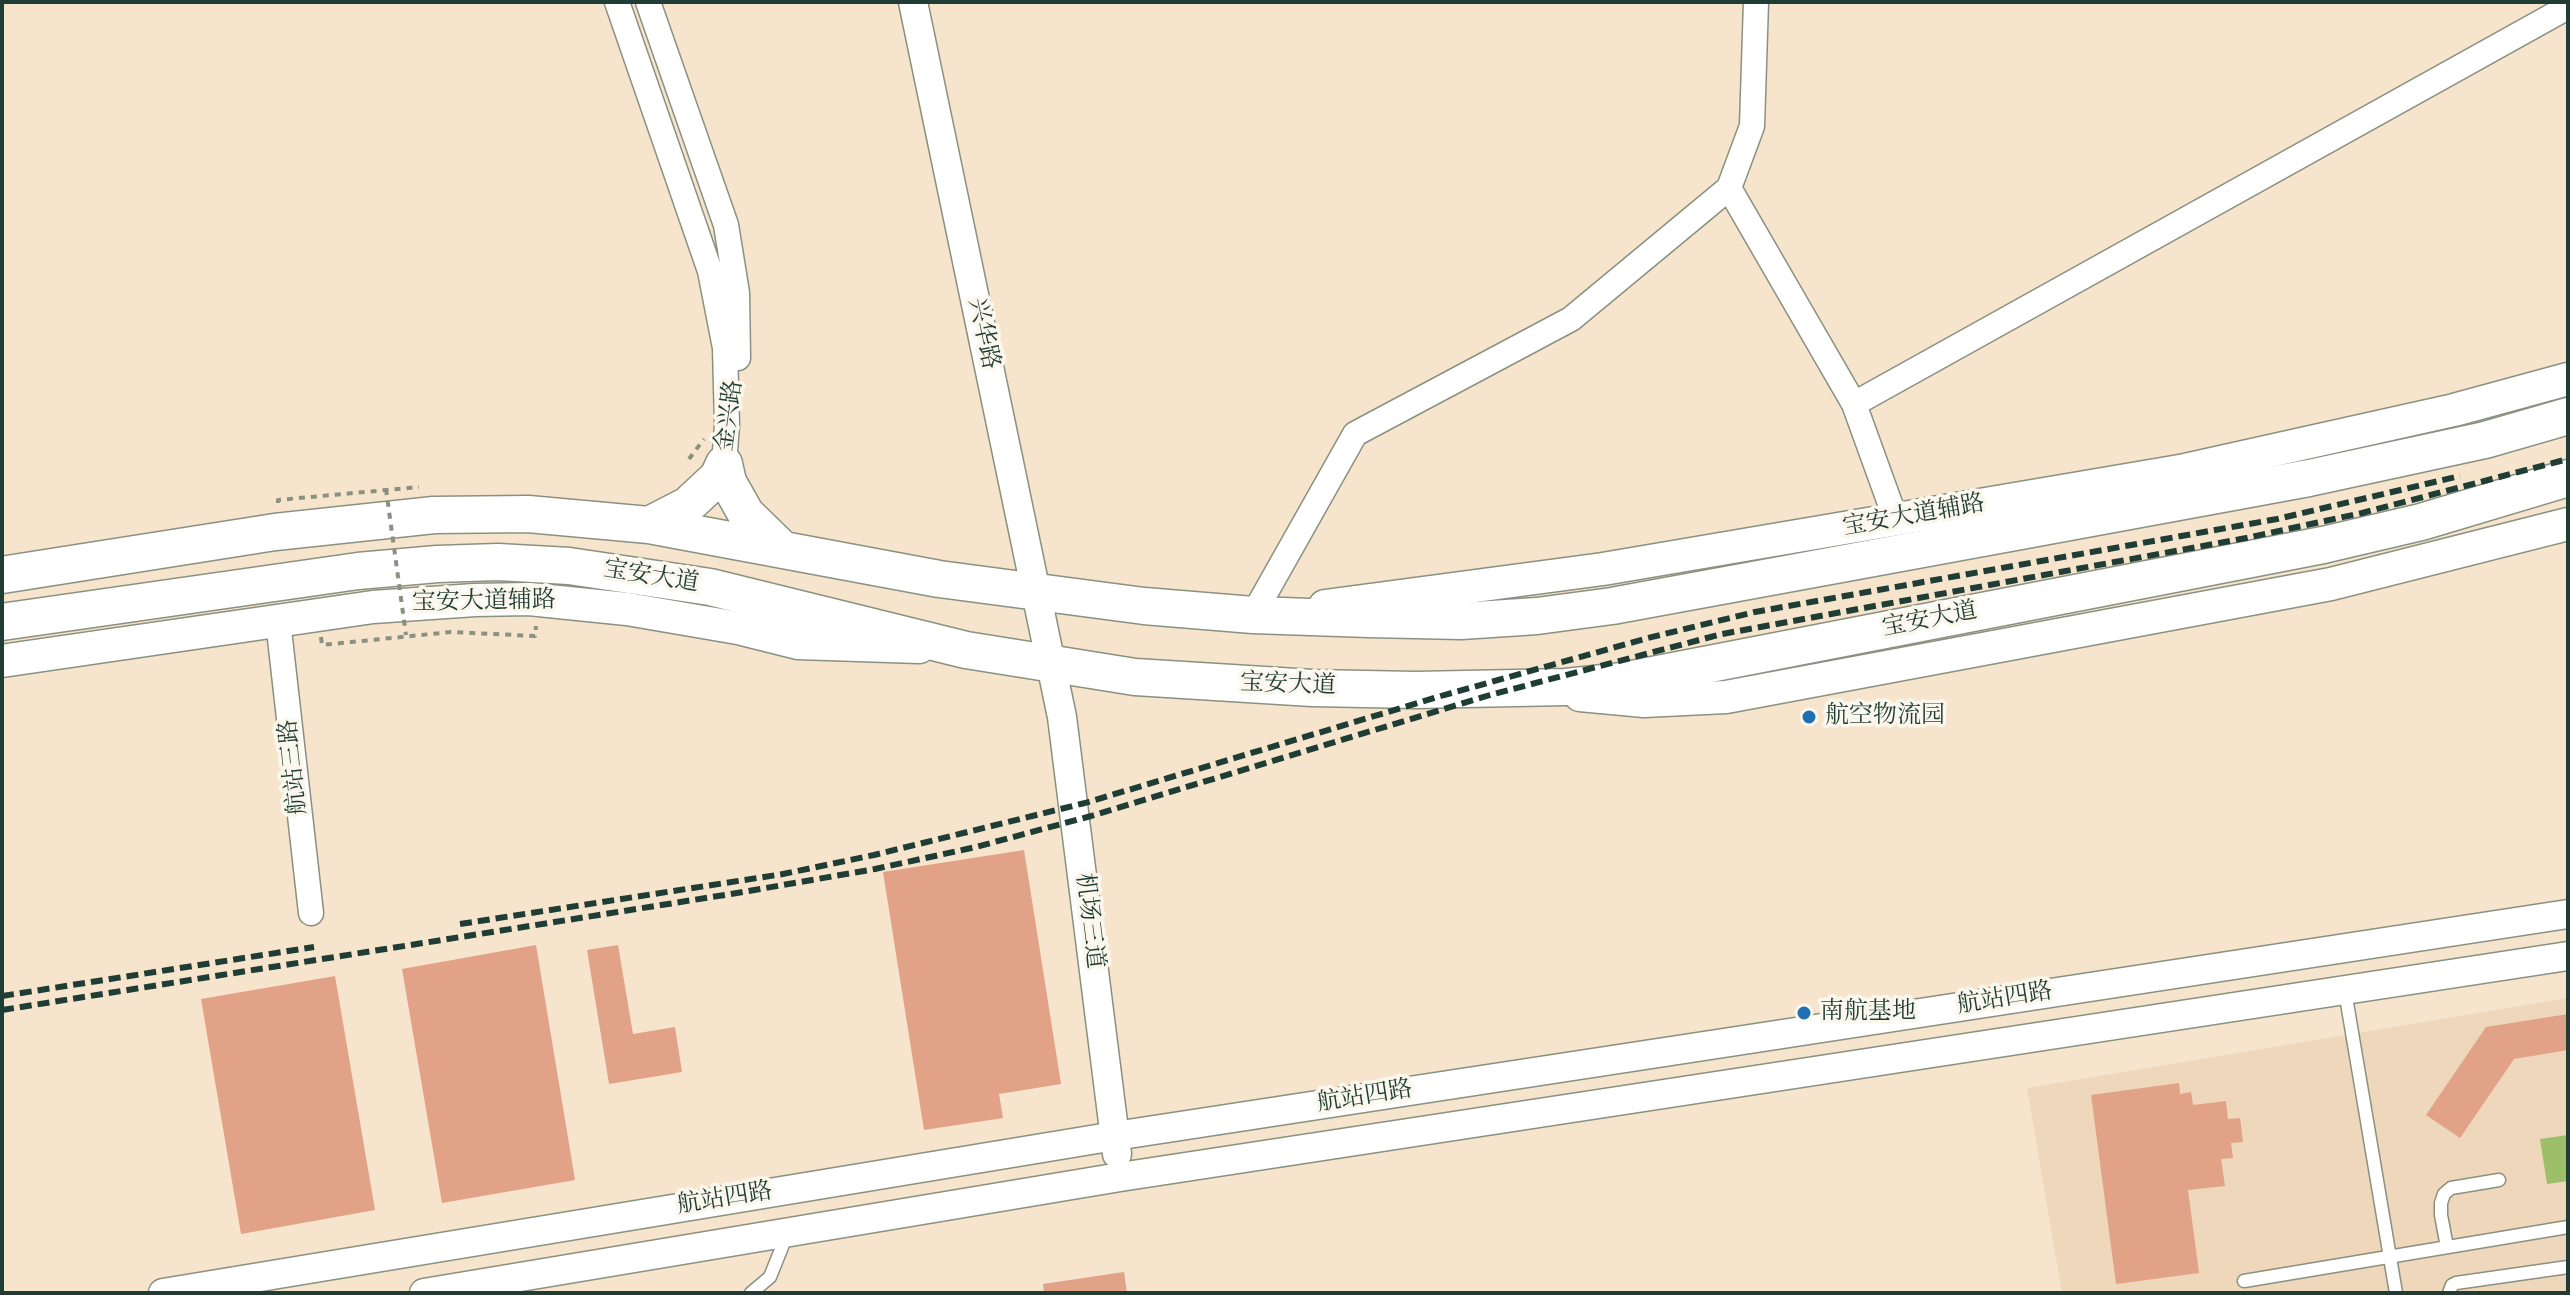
<!DOCTYPE html>
<html>
<head>
<meta charset="utf-8">
<style>
	body { margin:0 }
	#map { position:relative; width:2570px; height:1295px; overflow:hidden; background:#f6e5cc; font-family:"IM FELL English",serif }
	canvas { display:block }
	.frame { position:absolute; inset:0; border:4px solid #1f3d34; pointer-events:none }
</style>
</head>
<body>
<div id="map">
<canvas width="2570" height="1295"></canvas>
<div class="frame"></div>
</div>
<script>
const c = document.querySelector('canvas').getContext('2d');
c.lineJoin = 'round';
function paint(path, color) { c.fillStyle = color; c.fill(path, 'evenodd'); }
const shape = rows => new Path2D(rows.map(r => 'M' + r).join(''));
function trace(path, color, width, dash) { c.strokeStyle = color; c.lineWidth = width; c.lineCap = dash ? 'butt' : 'round'; c.setLineDash(dash || []); c.stroke(path); }
function write(font, color, halo, rows, align = 'center') {
  c.font = font + ' "IM FELL English","Noto Serif SC",serif'; c.lineWidth = 7; c.setLineDash([]); c.textBaseline = 'middle'; c.strokeStyle = halo; c.fillStyle = color; for (const [text, x, y, turn = 0] of rows) {
    c.save(); c.translate(x, y); c.rotate((+turn || 0) * Math.PI / 180); c.textAlign = isNaN(turn) ? turn : align; if (halo) c.strokeText(text, 0, 0); c.fillText(text, 0, 0); c.restore();
  }
}
paint(shape([
	[2568,998,2568,1293,2062,1293,2027,1088]
]), '#eed7bb');
paint(shape([
	[2568,1135,2568,1181,2547,1184,2540,1139]
]), '#9dbf69');
paint(shape([
	[1024,850,1061,1084,999,1094,1003,1118,924,1130,883,872],
	[536,945,575,1180,442,1203,402,969],
	[618,945,633,1034,675,1027,682,1072,609,1084,587,950],
	[335,976,375,1210,241,1234,201,999],
	[2568,1014,2568,1050,2514,1059,2460,1138,2426,1115,2486,1027],
	[2179,1083,2180,1094,2191,1092,2193,1105,2226,1101,2228,1119,2240,1118,2243,1142,2231,1143,2233,1158,2221,1159,2225,1186,2188,1190,2199,1273,2116,1284,2091,1095],
	[1124,1272,1127,1293,1044,1293,1043,1284]
]), '#e1a287');
const service = shape([
	[2345,991,2396,1293],
	[2447,1247,2441,1215,2441,1203,2444,1194,2451,1188,2499,1180],
	[2244,1281,2568,1227],
	[751,1293,770,1277,788,1232],
	[2449,1293,2452,1285,2456,1283,2568,1267]
]);
const minor = shape([
	[617,2,710,271,725,348,727,425,724,464],
	[648,2,726,225,737,293,738,358],
	[1729,188,1854,404,1896,520],
	[1854,404,2568,7],
	[1253,615,1355,434,1571,319,1729,188,1752,126,1756,2],
	[278,621,311,913]
]);
const tertiary = shape([
	[913,2,1062,717,1117,1154],
	[163,1293,1115,1136,2568,914],
	[424,1293,1120,1177,2568,956]
]);
const secondary = shape([
	[1325,606,1603,569,2180,471,2454,410,2568,379],
	[2,661,373,607,475,600,529,599,627,609,738,628,798,643,919,647],
	[1580,695,1644,701,1726,697,2331,584,2568,524]
]);
const primary = shape([
	[724,464,728,482,746,514,781,548],
	[649,525,688,505,718,477,724,464],
	[2,575,275,532,434,515,528,514,649,525,939,579,1144,606,1253,615,1369,619,1461,621,1537,616,1612,606,2309,478,2485,440,2568,416],
	[2,622,358,571,437,564,498,562,569,566,710,587,966,650,1135,677,1312,688,1416,690,1566,687,1622,681,2323,545,2421,522,2568,478]
]);
trace(service, '#8a9180', 15);
trace(minor, '#8a9180', 27);
trace(tertiary, '#8a9180', 31);
trace(secondary, '#8a9180', 35);
trace(primary, '#8a9180', 39);
trace(shape([
	[689,459,704,439],
	[278,503,278,500,419,487],
	[321,637,322,645,451,632,535,636,536,626]
]), '#8a9180', 4, [6, 6]);
trace(service, '#fff', 12);
trace(minor, '#fff', 24);
trace(tertiary, '#fff', 28);
trace(secondary, '#fff', 32);
trace(primary, '#fff', 36);
trace(shape([
	[460,924,783,874,874,855,1085,803,1441,696,1648,638,1755,612,2277,519,2460,476],
	[2,996,314,947],
	[2,1010,737,893,875,869,976,847,1091,816,1490,695,1722,634,2246,538,2362,513,2568,459]
]), '#1f3d34', 6, [12, 6]);
trace(shape([
	[386,489,406,635]
]), '#8a9180', 4, [6, 6]);
for (const [x, y, r, color] of [
	[1809,717,8,"#1f6fb2"],
	[1804,1013,8,"#1f6fb2"]
]) { const dot = new Path2D(); dot.arc(x, y, r, 0, 2 * Math.PI); c.fillStyle = color; c.fill(dot); trace(dot, '#fbf7ec', 3); }
write('24px', '#1f3d34', '#fbf7ec', [
	["兴华路",982,334,78],
	["金兴路",731,416,-82],
	["宝安大道辅路",1914,517,-10],
	["宝安大道",651,578,9],
	["宝安大道辅路",484,603,-1],
	["宝安大道",1930,621,-11],
	["宝安大道",1288,686,2],
	["航站三路",295,767,-96],
	["机场三道",1088,921,83],
	["航站四路",2005,1000,-9],
	["航站四路",1365,1098,-9],
	["航站四路",725,1200,-9]
]);
write('24px', '#1f3d34', '#fbf7ec', [
	["航空物流园",1825,717],
	["南航基地",1820,1013]
], 'left');
</script>
</body>
</html>
